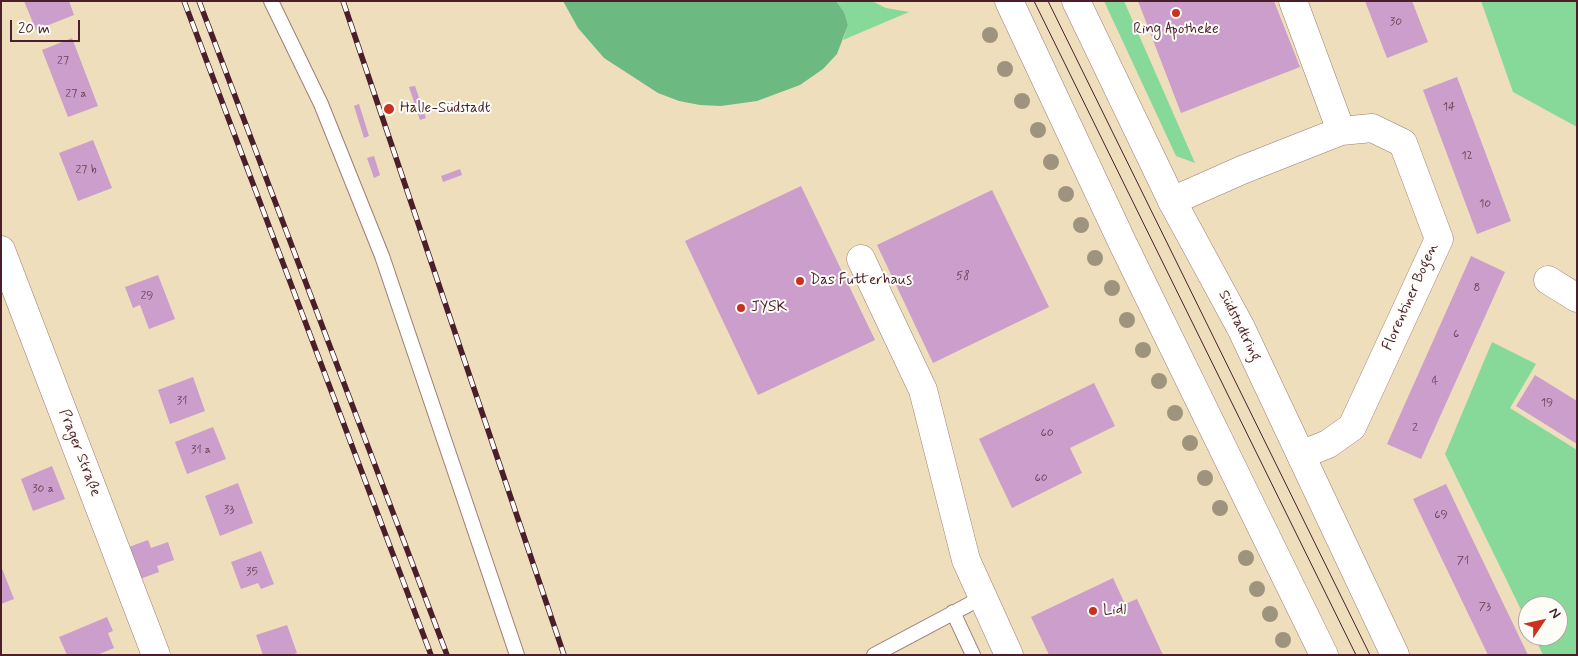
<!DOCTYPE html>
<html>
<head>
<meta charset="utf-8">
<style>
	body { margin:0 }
	#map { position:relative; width:1578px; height:656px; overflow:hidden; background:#eedebc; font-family:Mynerve,sans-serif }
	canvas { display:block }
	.frame { position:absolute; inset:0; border:2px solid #4a1f2b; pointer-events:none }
	.north { position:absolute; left:1518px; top:596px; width:50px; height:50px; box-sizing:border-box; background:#fdfcf7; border:1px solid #b5a4a5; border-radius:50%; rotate:56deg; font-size:14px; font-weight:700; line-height:20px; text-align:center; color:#4a1f2b }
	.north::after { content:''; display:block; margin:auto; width:18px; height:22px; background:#c8321e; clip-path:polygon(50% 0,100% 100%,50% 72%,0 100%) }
	.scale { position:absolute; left:10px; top:20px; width:70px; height:22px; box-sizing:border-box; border:2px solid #4a1f2b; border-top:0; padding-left:6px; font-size:15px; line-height:18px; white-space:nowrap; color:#4a1f2b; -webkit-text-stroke:4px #fdfcf7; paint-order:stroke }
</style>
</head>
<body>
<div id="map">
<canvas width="1578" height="656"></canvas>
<div class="frame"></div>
<div class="north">N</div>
<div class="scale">20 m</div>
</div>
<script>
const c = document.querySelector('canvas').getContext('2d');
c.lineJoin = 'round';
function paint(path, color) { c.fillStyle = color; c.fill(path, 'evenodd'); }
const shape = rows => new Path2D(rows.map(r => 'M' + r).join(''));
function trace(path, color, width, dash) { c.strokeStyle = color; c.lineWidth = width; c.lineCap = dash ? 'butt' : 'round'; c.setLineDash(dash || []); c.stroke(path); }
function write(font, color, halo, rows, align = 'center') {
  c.font = font + ' Mynerve,sans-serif'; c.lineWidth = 4; c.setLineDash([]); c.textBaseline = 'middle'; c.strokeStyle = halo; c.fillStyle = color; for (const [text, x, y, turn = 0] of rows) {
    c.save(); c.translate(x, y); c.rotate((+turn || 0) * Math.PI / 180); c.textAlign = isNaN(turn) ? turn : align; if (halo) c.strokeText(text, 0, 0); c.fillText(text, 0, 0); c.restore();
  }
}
paint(shape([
	[836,1,872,1,886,8,909,12,843,40,848,25,844,12],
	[1104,1,1124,1,1195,163,1176,156],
	[1481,1,1577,1,1577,127,1513,92],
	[1492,342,1536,364,1510,408,1577,450,1577,655,1543,655,1534,636,1558,636,1558,606,1528,606,1528,624,1445,454]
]), '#87d99a');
paint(shape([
	[563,1,836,1,844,12,848,25,837,54,823,69,800,85,757,101,721,106,700,105,679,101,658,93,604,58,578,28]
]), '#6db982');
paint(shape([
	[24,1,69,1,74,15,36,30],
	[1138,1,1274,1,1300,67,1181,113],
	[1365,1,1412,1,1428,42,1387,58],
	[72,38,98,106,68,117,42,50],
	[1457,77,1511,221,1477,234,1423,90],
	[415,86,426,118,420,120,409,87],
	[359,104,369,136,364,138,354,106],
	[93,140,112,188,78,201,59,153],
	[374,156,380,175,374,178,367,158],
	[460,169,462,175,443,182,441,176],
	[801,186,875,340,758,395,685,241],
	[992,190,1049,307,933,363,877,245],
	[1471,256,1505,272,1421,459,1387,444],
	[158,275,175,319,149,329,140,305,133,308,125,287],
	[1535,375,1577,401,1577,444,1516,406],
	[193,377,205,411,170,424,158,390],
	[1094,383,1115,426,1070,448,1082,473,1012,508,979,439],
	[213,427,226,459,187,474,175,442],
	[52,466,65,499,33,511,21,479],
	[238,483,253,523,220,536,205,496],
	[1446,484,1468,530,1528,655,1488,655,1413,499],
	[148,540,151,548,168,542,174,560,157,566,159,572,140,579,129,547],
	[261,551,274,584,261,589,258,583,241,589,231,562],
	[1,566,14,599,1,604],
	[1113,578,1125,604,1137,599,1163,655,1049,655,1031,617],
	[107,617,113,631,108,633,114,648,97,655,67,655,59,637],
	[287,625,297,653,291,655,263,655,256,635]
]), '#cb9ecc');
const service = shape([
	[271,1,321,104,382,256,517,655],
	[953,612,973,655],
	[874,655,983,597]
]);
const minor = shape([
	[1293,1,1341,131,1372,128,1403,143,1439,239,1352,427,1328,444,1301,455],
	[1172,201,1242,170,1341,131],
	[1,250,156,655],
	[861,259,923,390,966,560,1009,655],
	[1548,280,1577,298]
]);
const tertiary = shape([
	[1009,1,1124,246,1324,655],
	[1076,1,1172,201,1241,328,1395,655]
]);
trace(service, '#9c7e74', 16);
trace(minor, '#9c7e74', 29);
trace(tertiary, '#9c7e74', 29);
trace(service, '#fff', 14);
trace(minor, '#fff', 28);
trace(tertiary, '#fff', 28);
trace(shape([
	[1034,1,1356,655],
	[1048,1,1370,655]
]), '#4a1f2b', 1);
const rail = shape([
	[184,1,431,655],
	[199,1,447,655],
	[343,1,564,655]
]);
trace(rail, '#4a1f2b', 5.5);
trace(rail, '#fdfcf7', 4, [11]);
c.fillStyle = '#9e947e';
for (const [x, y] of [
	[990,35],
	[1005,69],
	[1022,101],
	[1038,130],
	[1051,162],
	[1066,194],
	[1081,225],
	[1095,258],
	[1112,288],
	[1127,320],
	[1143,350],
	[1159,381],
	[1175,413],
	[1190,443],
	[1205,478],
	[1220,508],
	[1246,558],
	[1257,589],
	[1270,614],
	[1283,640]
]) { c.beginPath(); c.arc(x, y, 8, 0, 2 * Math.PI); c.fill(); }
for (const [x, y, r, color] of [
	[1176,13,5,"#c8321e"],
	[389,109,6,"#c8321e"],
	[800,281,5,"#c8321e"],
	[741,308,5,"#c8321e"],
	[1093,611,5,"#c8321e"]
]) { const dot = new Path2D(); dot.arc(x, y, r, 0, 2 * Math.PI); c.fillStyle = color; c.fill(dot); trace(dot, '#fdfcf7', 2); }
write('12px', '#6a3f53', null, [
	["30",1396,22],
	["27",63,61],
	["27 a",76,94],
	["14",1449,107],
	["12",1467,156],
	["27 b",86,170],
	["10",1485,204],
	["58",963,276],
	["8",1477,288],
	["29",147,296],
	["6",1456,334],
	["4",1435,381],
	["31",182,401],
	["19",1547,403],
	["2",1415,428],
	["60",1047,433],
	["31 a",201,450],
	["60",1041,478],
	["30 a",43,489],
	["33",229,510],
	["69",1441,515],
	["71",1463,561],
	["35",252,572],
	["73",1485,607]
]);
write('15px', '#4a1f2b', '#fdfcf7', [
	["Ring Apotheke",1176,30,"center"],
	["Halle-Südstadt",400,109],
	["Das Futterhaus",810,281],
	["JYSK",751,308],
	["Lidl",1103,611]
], 'left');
write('15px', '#4a1f2b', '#fdfcf7', [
	["Florentiner Bogen",1411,297,-66],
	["Südstadtring",1239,326,63],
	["Prager Straße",79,453,69]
]);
</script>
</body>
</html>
